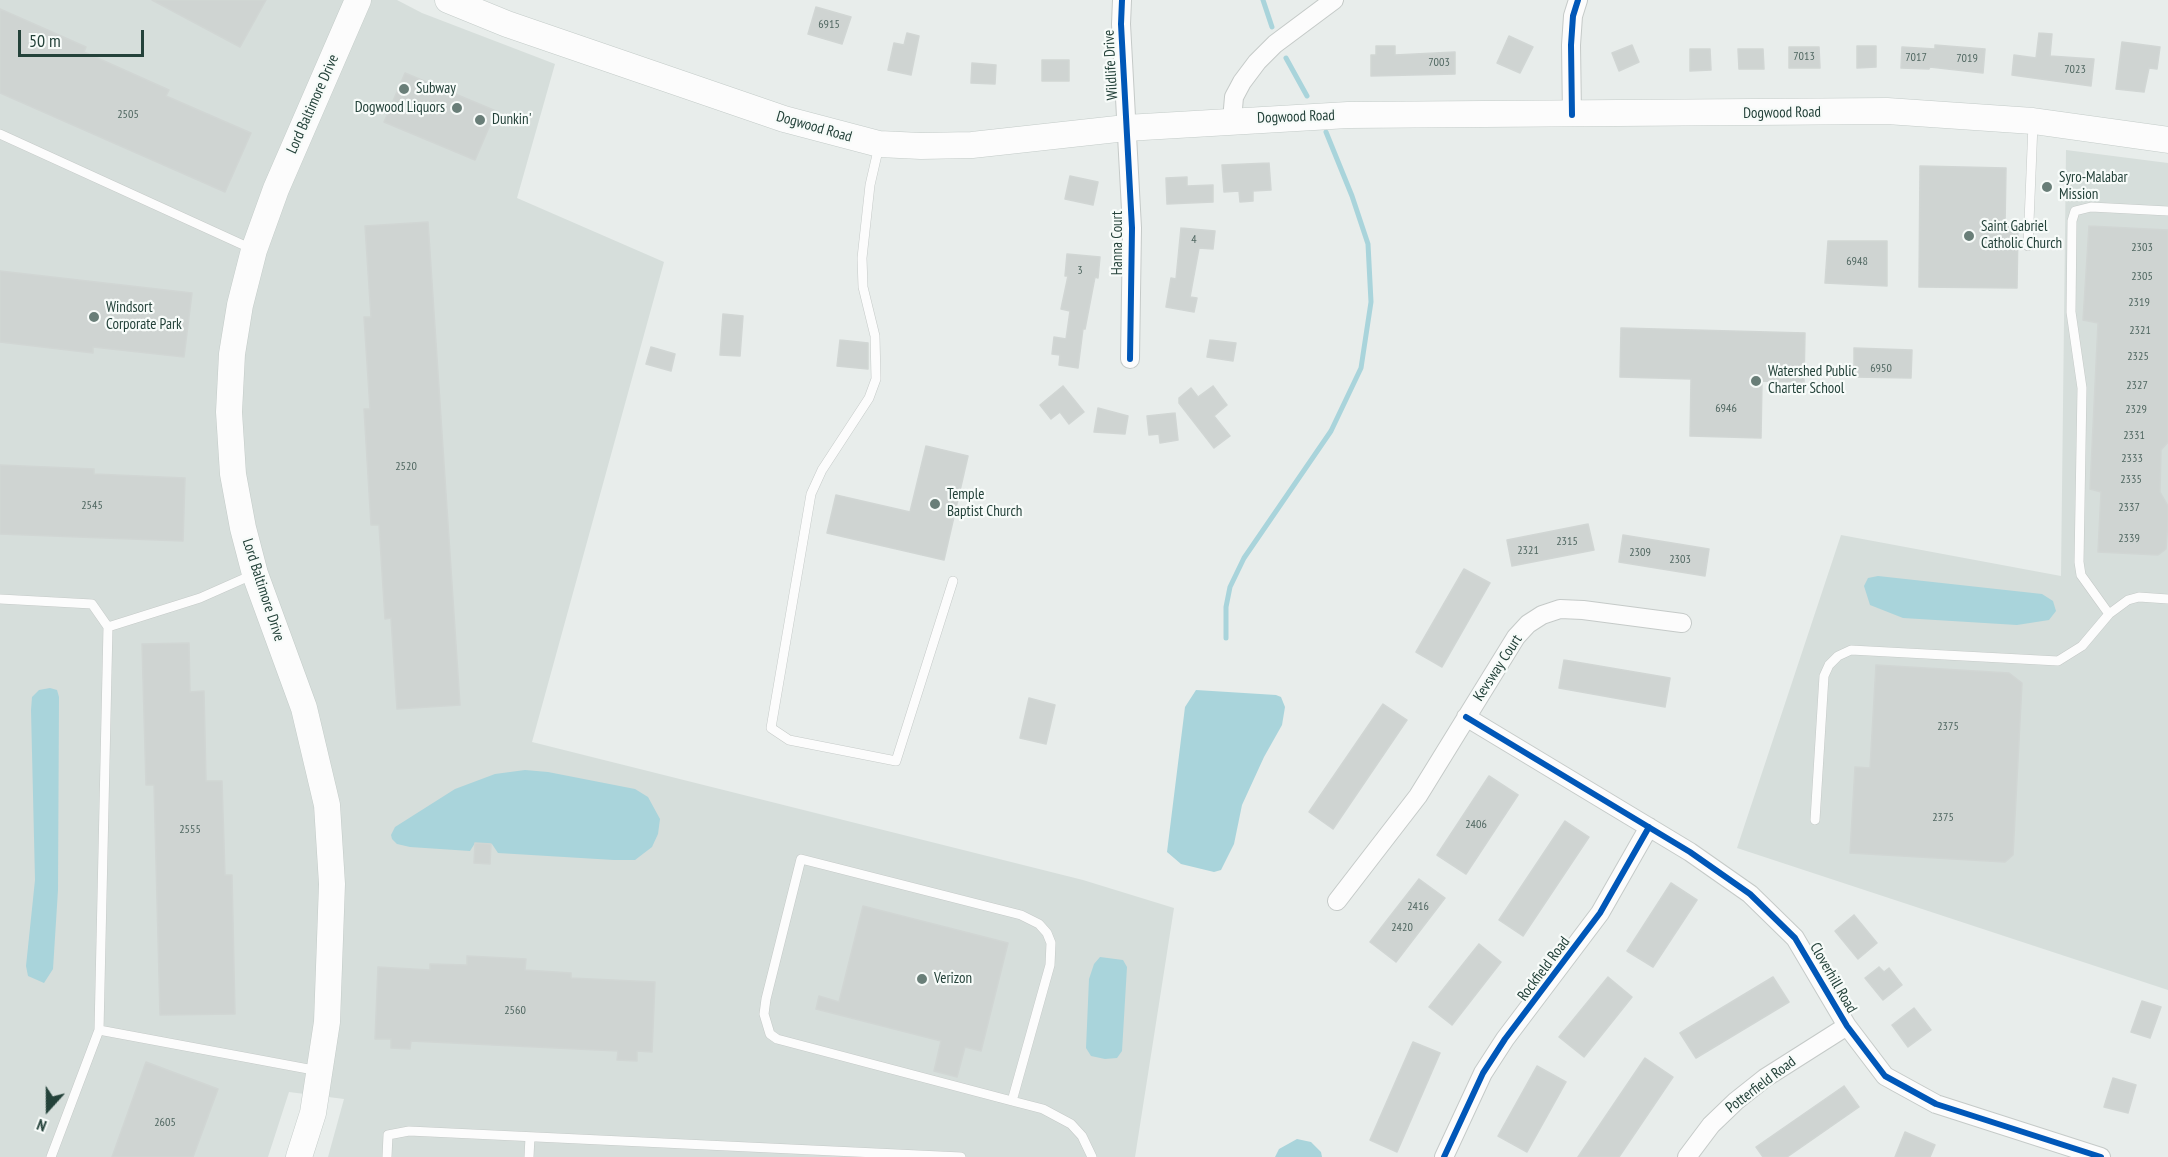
<!DOCTYPE html>
<html>
<head>
<meta charset="utf-8">
<style>
	body { margin:0 }
	#map { position:relative; width:2168px; height:1157px; overflow:hidden; background:#e8edeb; font-family:"PT Sans Narrow",sans-serif }
	canvas { display:block }
	.north { position:absolute; left:18px; top:1079px; width:60px; height:60px; -webkit-text-stroke:4px #f7fbf9; paint-order:stroke; rotate:201deg; font-size:16px; font-weight:700; line-height:24px; text-align:center; color:#24423a }
	.north::after { content:''; display:block; margin:auto; width:21px; height:27px; background:#24423a; clip-path:polygon(50% 0,100% 100%,50% 72%,0 100%) }
	.scale { position:absolute; left:18px; top:30px; width:126px; height:27px; box-sizing:border-box; border:3px solid #24423a; border-top:0; padding-left:8px; font-size:18px; line-height:21px; white-space:nowrap; color:#24423a; -webkit-text-stroke:4px #f7fbf9; paint-order:stroke }
</style>
</head>
<body>
<div id="map">
<canvas width="2168" height="1157"></canvas>
<div class="north">N</div>
<div class="scale">50 m</div>
</div>
<script>
const c = document.querySelector('canvas').getContext('2d');
c.lineJoin = 'round';
function paint(path, color) { c.fillStyle = color; c.fill(path, 'evenodd'); }
const shape = rows => new Path2D(rows.map(r => 'M' + r).join(''));
function trace(path, color, width, dash) { c.strokeStyle = color; c.lineWidth = width; c.lineCap = dash ? 'butt' : 'round'; c.setLineDash(dash || []); c.stroke(path); }
function write(font, color, halo, rows, align = 'center') {
  c.font = font + ' "PT Sans Narrow",sans-serif'; c.lineWidth = 4.5; c.setLineDash([]); c.textBaseline = 'middle'; c.strokeStyle = halo; c.fillStyle = color; for (const [text, x, y, turn = 0] of rows) {
    c.save(); c.translate(x, y); c.rotate((+turn || 0) * Math.PI / 180); c.textAlign = isNaN(turn) ? turn : align; if (halo) c.strokeText(text, 0, 0); c.fillText(text, 0, 0); c.restore();
  }
}
paint(shape([
	[0,0,397,0,422,13,555,64,517,198,664,262,532,742,1083,880,1174,908,1135,1157,328,1157,344,1099,289,1092,268,1157,0,1157],
	[2066,150,2168,163,2168,990,1737,848,1841,535,2061,576]
]), '#d6dedb');
paint(shape([
	[1878,576,2042,594,2053,601,2056,611,2049,620,2017,625,1903,618,1870,605,1864,586,1868,578],
	[50,688,57,690,59,697,58,890,53,969,44,983,28,976,26,966,35,880,31,710,32,697,39,690],
	[1196,690,1276,695,1281,697,1285,707,1282,725,1264,757,1242,805,1234,844,1221,870,1214,872,1181,864,1167,852,1185,707],
	[525,770,548,772,635,789,648,797,660,819,658,834,652,847,635,860,614,860,498,853,492,844,475,843,470,851,410,847,397,844,392,839,391,835,395,827,455,789,495,774],
	[1100,957,1123,960,1127,967,1122,1051,1117,1058,1105,1059,1091,1056,1086,1048,1089,979,1094,964],
	[1297,1139,1311,1142,1321,1152,1322,1157,1275,1157,1279,1149]
]), '#a9d4db');
trace(shape([
	[1263,0,1272,27],
	[1286,58,1307,96],
	[1226,638,1226,607,1230,587,1244,558,1331,431,1361,368,1371,302,1368,244,1352,196,1326,132]
]), '#a9d4db', 5);
const building = shape([
	[152,0,266,0,240,47,152,0],
	[816,7,851,17,842,44,808,34,816,7],
	[0,9,86,47,84,52,169,90,166,96,251,133,225,192,0,93,0,9],
	[907,33,919,36,911,75,888,70,894,43,904,45,907,33],
	[2039,33,2052,34,2050,56,2094,59,2091,86,2012,75,2014,55,2036,58,2039,33],
	[1509,36,1533,47,1520,73,1497,63,1509,36],
	[2122,42,2160,47,2157,69,2149,68,2144,92,2116,89,2122,42],
	[1632,45,1639,62,1619,71,1612,53,1632,45],
	[1935,45,1985,49,1983,73,1930,67,1929,69,1901,68,1902,47,1935,49,1935,45],
	[1376,46,1395,46,1395,55,1455,52,1455,74,1371,76,1371,55,1376,55,1376,46],
	[1857,46,1876,46,1876,67,1857,68,1857,46],
	[1789,47,1819,47,1820,68,1789,68,1789,47],
	[1690,49,1710,49,1711,70,1690,71,1690,49],
	[1738,49,1763,49,1764,69,1739,69,1738,49],
	[1042,60,1069,60,1069,81,1042,81,1042,60],
	[972,63,996,65,995,84,971,83,972,63],
	[405,73,496,111,475,160,384,122,405,73],
	[1269,163,1271,190,1253,191,1253,201,1240,202,1239,191,1224,192,1222,165,1269,163],
	[1920,166,2006,168,2005,226,2018,226,2017,288,1919,287,1920,166],
	[1070,176,1098,182,1093,205,1065,199,1070,176],
	[1187,177,1187,186,1213,185,1213,202,1167,204,1166,178,1187,177],
	[428,222,460,705,397,709,391,618,385,619,379,525,371,525,364,409,370,409,364,317,371,317,365,226,428,222],
	[2089,226,2168,230,2168,442,2161,450,2160,492,2168,506,2168,520,2166,549,2158,555,2098,552,2101,492,2090,489,2098,323,2083,320,2089,226],
	[1181,228,1215,231,1213,249,1199,248,1190,297,1197,298,1194,312,1166,307,1171,278,1176,279,1181,228],
	[1828,241,1887,241,1887,286,1825,283,1828,241],
	[1067,254,1100,257,1098,278,1095,277,1085,329,1083,329,1078,368,1059,365,1060,355,1052,354,1054,337,1066,339,1070,311,1061,309,1068,276,1065,276,1067,254],
	[0,271,192,293,184,357,93,347,93,353,0,342,0,271],
	[723,314,743,316,740,356,720,355,723,314],
	[1621,328,1805,333,1804,382,1762,381,1761,438,1690,436,1691,379,1620,377,1621,328],
	[840,340,868,343,868,369,837,366,840,340],
	[1210,340,1236,343,1233,361,1207,357,1210,340],
	[651,347,675,354,671,371,646,364,651,347],
	[1854,348,1912,350,1911,378,1854,377,1854,348],
	[1063,386,1084,412,1069,424,1060,412,1051,419,1040,405,1063,386],
	[1213,386,1227,405,1214,416,1230,436,1214,448,1179,403,1179,398,1191,388,1198,397,1213,386],
	[1098,408,1128,416,1125,434,1094,432,1098,408],
	[1175,413,1178,440,1160,443,1159,434,1149,435,1147,416,1175,413],
	[926,446,968,456,944,560,827,533,836,495,910,512,926,446],
	[0,465,94,469,94,474,185,478,183,541,0,534,0,465],
	[1588,524,1594,550,1512,566,1507,540,1588,524],
	[1623,535,1709,549,1705,576,1619,562,1623,535],
	[1464,569,1490,583,1442,667,1416,652,1464,569],
	[189,643,190,692,204,691,206,781,222,781,225,875,232,875,235,1014,160,1015,154,785,146,785,142,644,189,643],
	[1564,660,1670,678,1665,707,1559,688,1564,660],
	[1876,665,2009,673,2022,683,2013,855,2005,862,1850,853,1855,767,1870,768,1876,665],
	[1029,698,1055,705,1046,744,1020,738,1029,698],
	[1383,704,1407,720,1333,829,1309,812,1383,704],
	[1489,776,1518,795,1466,874,1437,855,1489,776],
	[1565,821,1589,837,1523,936,1499,920,1565,821],
	[475,843,491,844,490,864,474,863,475,843],
	[1419,879,1445,898,1396,962,1370,942,1419,879],
	[1671,883,1697,900,1653,967,1627,951,1671,883],
	[863,906,1008,943,981,1051,965,1047,957,1077,934,1071,941,1041,816,1009,819,996,839,1002,863,906],
	[1854,915,1877,943,1858,959,1835,931,1854,915],
	[1479,944,1501,962,1452,1025,1429,1007,1479,944],
	[467,956,526,959,525,970,571,973,571,978,655,982,652,1052,637,1051,637,1061,617,1060,618,1051,411,1041,410,1049,391,1048,391,1039,375,1039,378,967,430,970,430,964,467,965,467,956],
	[1879,967,1884,972,1889,968,1902,985,1883,1000,1865,978,1879,967],
	[1608,977,1632,997,1584,1057,1559,1037,1608,977],
	[1773,977,1789,1002,1696,1058,1680,1033,1773,977],
	[2142,1001,2161,1007,2150,1038,2131,1032,2142,1001],
	[1914,1008,1931,1030,1908,1047,1892,1025,1914,1008],
	[1413,1042,1440,1053,1397,1152,1370,1140,1413,1042],
	[1645,1058,1673,1077,1619,1157,1578,1157,1645,1058],
	[146,1062,218,1089,193,1157,112,1157,146,1062],
	[1537,1066,1566,1082,1527,1152,1498,1136,1537,1066],
	[2113,1078,2136,1085,2128,1113,2104,1107,2113,1078],
	[1844,1086,1859,1107,1787,1157,1763,1157,1756,1147,1844,1086],
	[1905,1132,1935,1145,1930,1157,1895,1157,1905,1132]
]);
paint(building, '#cfd4d2');
trace(building, '#d1d6d4', 1.5);
const lane = shape([
	[0,134,252,249],
	[879,146,870,185,862,258,863,287,875,336,876,379,869,398,822,470,811,494,771,728,789,740,896,761,953,581],
	[2028,246,2033,124],
	[0,599,92,604,108,627,99,1030,51,1157],
	[2109,614,2081,575,2079,562,2082,388,2071,312,2072,221,2075,211,2091,207,2168,211],
	[108,627,200,598,252,575],
	[1815,820,1824,676,1829,665,1838,656,1851,650,2058,661,2082,646,2109,614,2128,600,2139,597,2168,599],
	[99,1030,319,1071],
	[1012,1101,777,1039,770,1034,764,1014,766,999,801,859,1021,915,1039,924,1047,933,1051,943,1050,965,1012,1101,1043,1109,1071,1124,1082,1136,1092,1157],
	[387,1157,388,1135,409,1131,961,1157],
	[529,1157,530,1137]
]);
const street = shape([
	[1122,0,1121,24,1132,228,1130,359],
	[1572,115,1571,45,1573,16,1578,0],
	[1232,120,1234,97,1242,82,1257,62,1275,44,1334,0],
	[1466,717,1690,852,1750,894,1795,938,1847,1026,1885,1076,1936,1104,2101,1157],
	[1337,901,1418,796,1516,637,1528,624,1542,615,1560,609,1583,610,1682,623],
	[1444,1157,1483,1073,1505,1039,1600,913,1649,827],
	[1687,1157,1711,1125,1736,1101,1765,1078,1847,1026]
]);
const secondary = shape([
	[448,0,507,24,784,119,879,144,921,146,972,145,1126,128,1348,115,1887,111,2033,121,2168,140],
	[299,1157,313,1113,327,1022,332,884,327,805,304,708,255,574,243,528,233,474,229,412,232,354,240,305,254,250,276,189,358,0]
]);
trace(lane, '#c5cac8', 10);
trace(street, '#c5cac8', 20);
trace(secondary, '#c3cbc8', 27);
trace(lane, '#fcfcfc', 9);
trace(street, '#fcfcfc', 18);
trace(secondary, '#fcfcfc', 26);
trace(shape([
	[1122,0,1121,24,1132,228,1130,359],
	[1572,115,1571,45,1573,16,1578,0],
	[1466,717,1690,852,1750,894,1795,938,1847,1026,1885,1076,1936,1104,2101,1157],
	[1444,1157,1483,1073,1505,1039,1600,913,1649,827]
]), '#0057b8', 6);
for (const [x, y, r, color] of [
	[404,89,6,"#697e78"],
	[457,108,6,"#697e78"],
	[480,120,6,"#697e78"],
	[2047,187,6,"#697e78"],
	[1969,236,6,"#697e78"],
	[94,317,6,"#697e78"],
	[1756,381,6,"#697e78"],
	[935,504,6,"#697e78"],
	[922,979,6,"#697e78"]
]) { const dot = new Path2D(); dot.arc(x, y, r, 0, 2 * Math.PI); c.fillStyle = color; c.fill(dot); trace(dot, '#f7fbf9', 2); }
write('12px', '#506761', null, [
	["6915",829,25],
	["7013",1804,57],
	["7017",1916,58],
	["7019",1967,59],
	["7003",1439,63],
	["7023",2075,70],
	["2505",128,115],
	["4",1194,240],
	["2303",2142,248],
	["6948",1857,262],
	["3",1080,271],
	["2305",2142,277],
	["2319",2139,303],
	["2321",2140,331],
	["2325",2138,357],
	["6950",1881,369],
	["2327",2137,386],
	["6946",1726,409],
	["2329",2136,410],
	["2331",2134,436],
	["2333",2132,459],
	["2520",406,467],
	["2335",2131,480],
	["2545",92,506],
	["2337",2129,508],
	["2339",2129,539],
	["2315",1567,542],
	["2321",1528,551],
	["2309",1640,553],
	["2303",1680,560],
	["2375",1948,727],
	["2375",1943,818],
	["2406",1476,825],
	["2555",190,830],
	["2416",1418,907],
	["2420",1402,928],
	["2560",515,1011],
	["2605",165,1123]
]);
write('15px', '#24423a', '#f7fbf9', [
	["Wildlife Drive",1111,65,-93],
	["Lord Baltimore Drive",313,104,-66],
	["Dogwood Road",1782,113,-1],
	["Dogwood Road",1296,117,-2],
	["Dogwood Road",814,127,16],
	["Hanna Court",1118,243,-90],
	["Lord Baltimore Drive",263,590,72],
	["Kevsway Court",1498,668,-57],
	["Rockfield Road",1544,969,-53],
	["Cloverhill Road",1833,978,60],
	["Potterfield Road",1761,1085,-37]
]);
write('15px', '#24423a', '#f7fbf9', [
	["Subway",416,89],
	["Dogwood Liquors",445,108,"right"],
	["Dunkin'",492,120],
	["Syro-Malabar",2059,178],
	["Mission",2059,195],
	["Saint Gabriel",1981,227],
	["Catholic Church",1981,244],
	["Windsort",106,308],
	["Corporate Park",106,325],
	["Watershed Public",1768,372],
	["Charter School",1768,389],
	["Temple",947,495],
	["Baptist Church",947,512],
	["Verizon",934,979]
], 'left');
</script>
</body>
</html>
